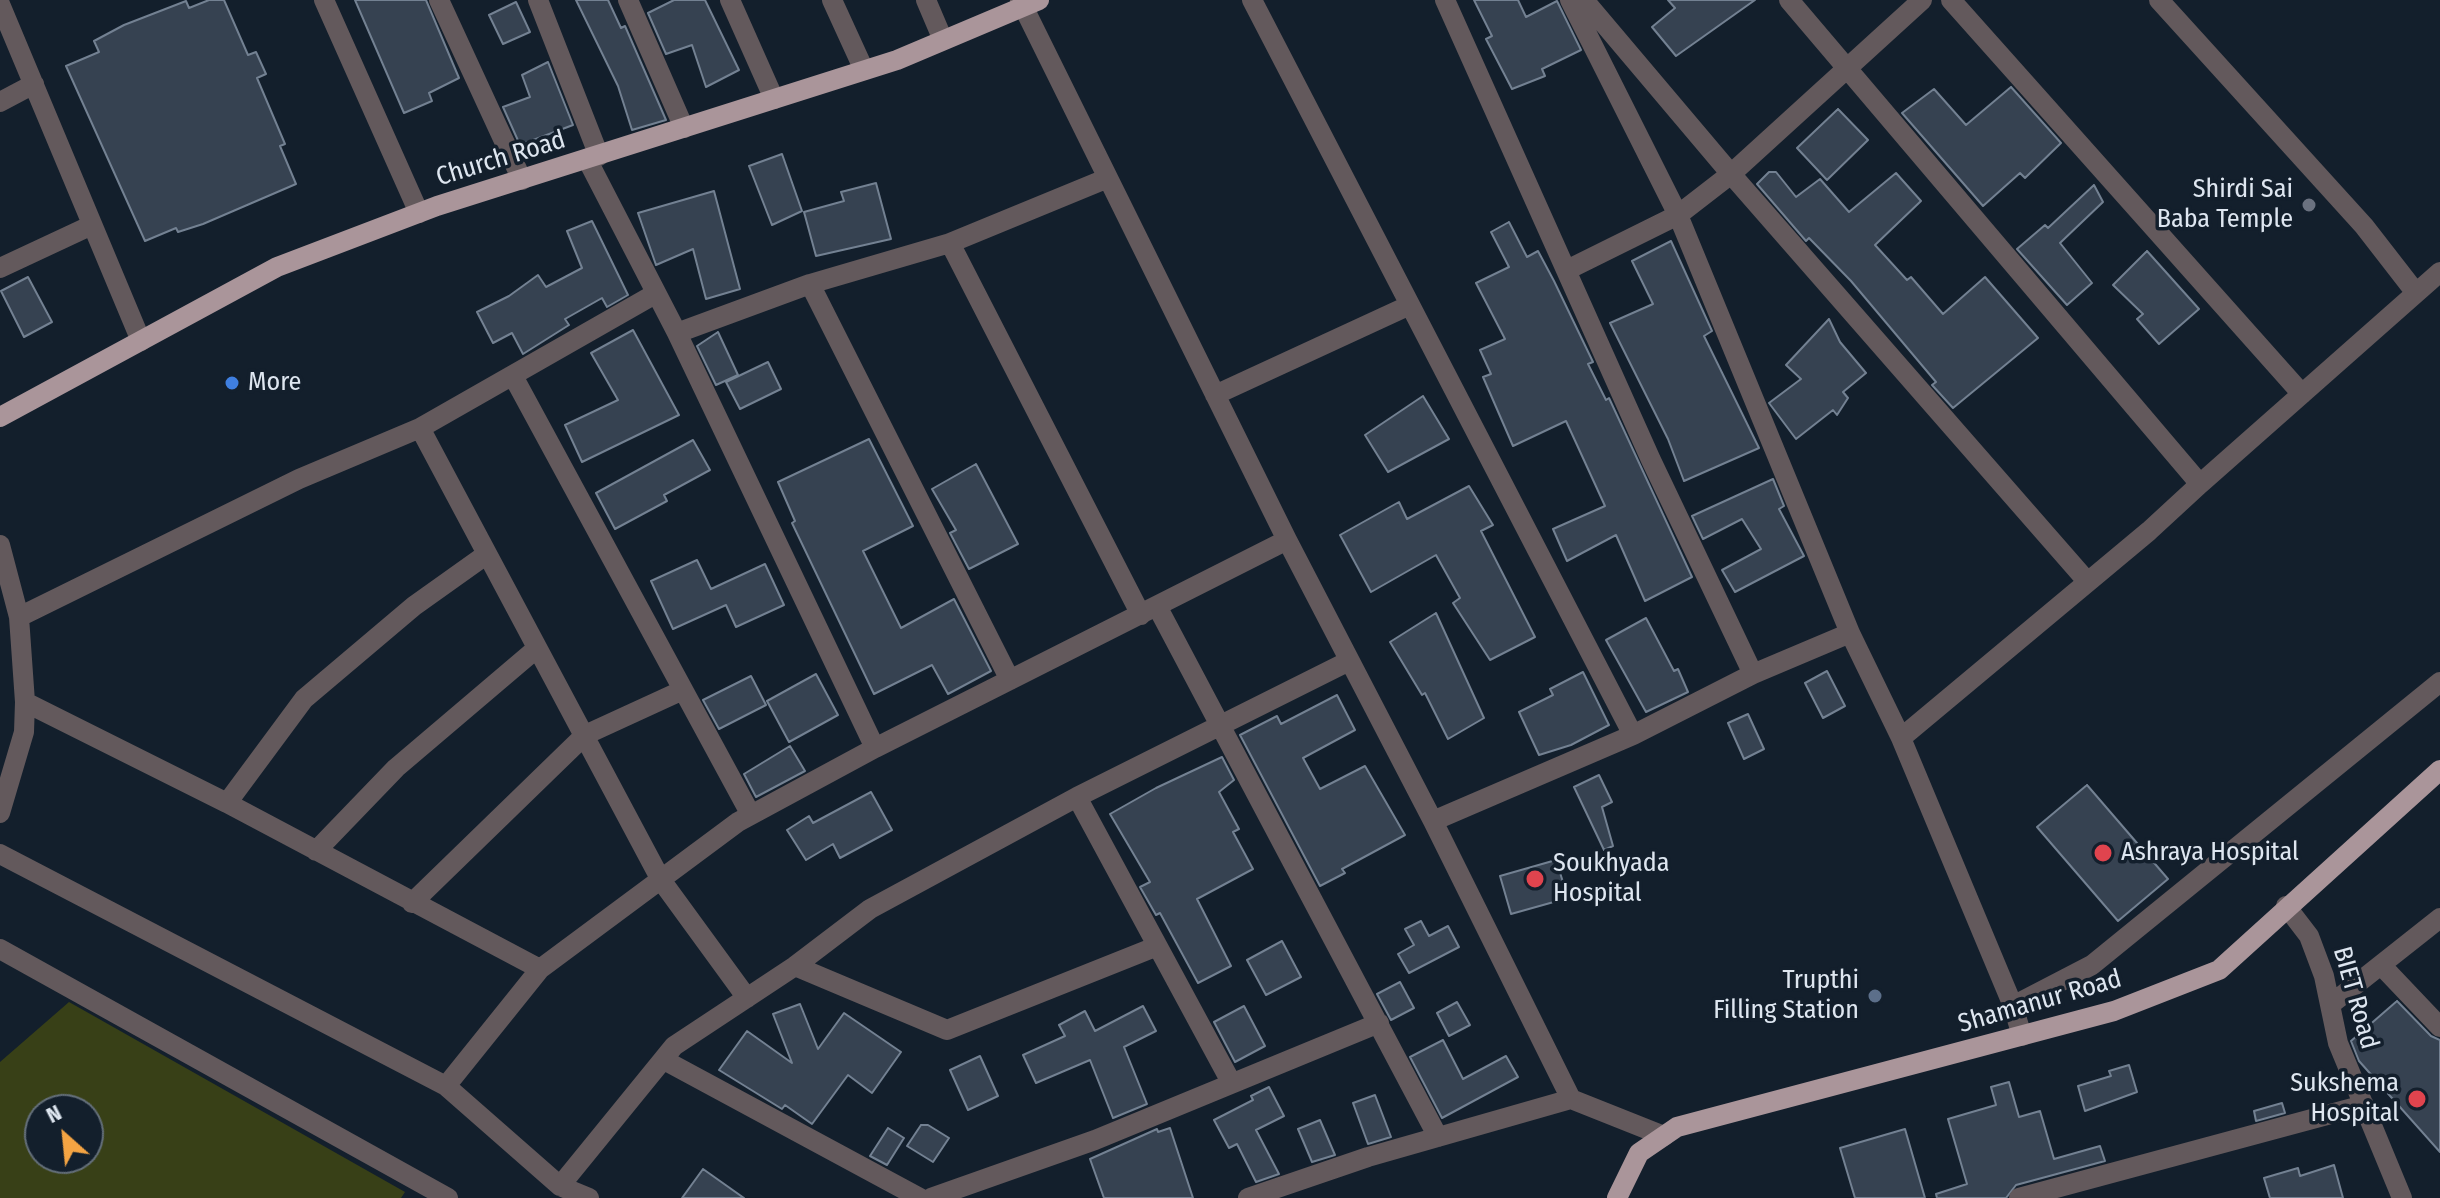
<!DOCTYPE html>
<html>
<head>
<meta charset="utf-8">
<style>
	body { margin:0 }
	#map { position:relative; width:2440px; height:1198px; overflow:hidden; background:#131f2c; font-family:"Fira Sans Condensed",sans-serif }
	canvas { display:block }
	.north { position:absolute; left:24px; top:1094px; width:80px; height:80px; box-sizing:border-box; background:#131f2c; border:2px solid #646f7a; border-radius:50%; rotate:333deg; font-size:22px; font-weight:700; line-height:32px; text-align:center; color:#dee6f0 }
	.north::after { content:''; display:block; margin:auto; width:28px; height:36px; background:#f4a443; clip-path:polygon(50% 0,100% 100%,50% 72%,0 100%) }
</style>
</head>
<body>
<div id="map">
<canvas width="2440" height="1198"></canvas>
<div class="north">N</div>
</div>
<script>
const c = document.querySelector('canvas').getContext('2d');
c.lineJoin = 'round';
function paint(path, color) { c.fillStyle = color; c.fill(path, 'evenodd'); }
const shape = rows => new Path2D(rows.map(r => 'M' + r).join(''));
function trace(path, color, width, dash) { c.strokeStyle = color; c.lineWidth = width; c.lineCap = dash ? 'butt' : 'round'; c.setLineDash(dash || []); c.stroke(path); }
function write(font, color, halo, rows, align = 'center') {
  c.font = font + ' "Fira Sans Condensed",sans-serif'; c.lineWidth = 7; c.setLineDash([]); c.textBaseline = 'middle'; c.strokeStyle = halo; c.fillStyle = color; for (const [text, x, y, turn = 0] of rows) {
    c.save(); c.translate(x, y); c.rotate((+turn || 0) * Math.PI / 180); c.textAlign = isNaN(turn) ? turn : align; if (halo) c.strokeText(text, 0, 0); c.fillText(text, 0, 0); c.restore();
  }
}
paint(shape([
	[69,1002,405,1192,401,1198,0,1198,0,1062],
	[40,1110,88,1110,88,1158,40,1158]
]), '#384017');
const building = shape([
	[209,0,224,0,248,55,256,52,266,74,257,78,285,144,280,146,296,184,203,224,178,232,176,228,145,241,66,66,99,52,94,41,124,25,186,1,189,8,209,0],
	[355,0,426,0,459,78,429,93,432,101,404,113,355,0],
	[576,0,608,0,621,28,625,26,666,120,632,130,618,86,576,0],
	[674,0,705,0,739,70,706,87,692,45,666,54,648,13,674,0],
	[1474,0,1518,0,1526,17,1557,1,1581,50,1542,69,1545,76,1512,89,1486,39,1492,36,1474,0],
	[1668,0,1755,0,1676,56,1652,27,1675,8,1668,0],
	[516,2,530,32,503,44,489,15,516,2],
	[548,62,573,125,520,145,503,107,530,97,522,75,548,62],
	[2011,87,2061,143,2025,178,2020,173,1983,206,1902,113,1934,89,1966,125,2011,87],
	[1838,109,1868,140,1827,180,1797,148,1838,109],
	[782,154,802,211,772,225,749,166,782,154],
	[1769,172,1776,172,1796,197,1820,179,1849,212,1896,173,1921,201,1875,245,1907,280,1911,277,1943,314,1985,277,2038,338,1953,408,1932,385,1936,382,1851,281,1809,238,1806,241,1757,184,1769,172],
	[876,183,891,239,816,256,804,212,844,201,841,192,876,183],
	[2094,185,2103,202,2060,243,2092,283,2067,305,2017,249,2045,225,2048,228,2094,185],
	[714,191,740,289,706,299,693,249,656,265,638,213,714,191],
	[592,221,628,295,607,307,602,298,565,319,569,325,523,354,512,333,493,343,477,312,509,296,538,275,546,287,582,268,567,231,592,221],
	[1509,222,1527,257,1538,251,1554,281,1593,362,1588,364,1606,400,1609,398,1692,577,1645,601,1616,535,1567,561,1553,529,1605,506,1566,421,1513,446,1483,377,1491,374,1480,350,1505,339,1476,283,1509,267,1491,232,1509,222],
	[1671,241,1712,331,1704,336,1759,448,1684,481,1668,439,1610,323,1653,304,1632,261,1671,241],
	[2147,251,2199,309,2159,344,2137,319,2143,314,2113,285,2147,251],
	[28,277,52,322,24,337,1,291,28,277],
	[1829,319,1840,342,1866,373,1843,392,1848,398,1837,415,1833,410,1796,439,1769,403,1801,379,1786,365,1829,319],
	[633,330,679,415,582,462,565,425,618,400,591,353,633,330],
	[718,332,738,375,716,385,697,346,718,332],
	[768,362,781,389,740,409,726,382,768,362],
	[1423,396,1449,439,1388,472,1365,435,1423,396],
	[869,439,913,526,863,551,901,628,954,599,991,671,948,694,932,665,874,694,792,523,795,521,778,482,869,439],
	[693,440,710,470,664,495,667,501,615,529,596,493,693,440],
	[976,464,1018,544,969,569,950,533,956,530,932,489,976,464],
	[1773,479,1784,506,1779,509,1804,556,1735,592,1722,570,1761,549,1742,519,1703,539,1692,516,1773,479],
	[1469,486,1493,525,1481,531,1535,637,1490,660,1453,603,1460,598,1436,555,1371,592,1340,535,1399,502,1407,519,1469,486],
	[697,560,711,589,765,564,784,605,736,627,726,605,673,629,651,581,697,560],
	[1436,613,1484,718,1448,739,1425,693,1422,695,1390,642,1436,613],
	[1646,618,1674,671,1678,669,1688,692,1646,712,1606,640,1646,618],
	[1827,671,1845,706,1823,718,1805,683,1827,671],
	[1583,672,1609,725,1571,745,1539,755,1519,712,1553,695,1550,689,1583,672],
	[816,674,838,715,789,742,767,701,816,674],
	[751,676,766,705,719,729,703,700,751,676],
	[1337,695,1355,730,1303,758,1320,789,1365,766,1405,835,1342,869,1345,873,1320,886,1240,735,1277,716,1281,724,1337,695],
	[1748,714,1764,749,1744,759,1728,723,1748,714],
	[790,746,805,771,756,797,744,774,790,746],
	[1222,757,1234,780,1219,792,1239,829,1233,832,1253,869,1197,899,1231,966,1198,983,1160,913,1156,915,1140,887,1150,882,1110,814,1156,788,1222,757],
	[1599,775,1612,802,1602,807,1613,846,1604,850,1574,787,1599,775],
	[2087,785,2168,879,2118,921,2037,827,2087,785],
	[871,792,892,830,840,858,833,844,806,860,787,830,809,816,813,823,871,792],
	[1556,860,1568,898,1511,914,1500,876,1556,860],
	[1421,921,1429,936,1448,926,1459,947,1409,973,1398,954,1414,945,1405,929,1421,921],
	[1282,941,1301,977,1266,995,1247,960,1282,941],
	[1400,982,1414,1008,1391,1020,1377,994,1400,982],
	[2397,1001,2431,1036,2440,1040,2440,1152,2359,1061,2351,1041,2397,1001],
	[1457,1002,1470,1025,1449,1036,1437,1013,1457,1002],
	[800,1004,818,1049,844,1013,901,1052,872,1093,848,1075,812,1124,785,1105,782,1109,719,1070,747,1031,792,1063,773,1014,800,1004],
	[1143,1006,1156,1031,1124,1047,1147,1104,1113,1118,1090,1060,1036,1083,1023,1055,1065,1036,1059,1025,1085,1011,1095,1031,1143,1006],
	[1244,1006,1265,1046,1235,1062,1214,1022,1244,1006],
	[1443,1040,1463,1079,1506,1056,1518,1077,1442,1118,1410,1057,1443,1040],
	[980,1056,998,1096,968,1110,950,1070,980,1056],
	[2129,1065,2137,1092,2085,1111,2078,1086,2111,1076,2109,1071,2129,1065],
	[2009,1082,2019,1117,2040,1111,2054,1159,2100,1146,2105,1161,2016,1185,2006,1198,1937,1198,1936,1194,1967,1184,1948,1119,1996,1105,1991,1087,2009,1082],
	[1269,1087,1284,1116,1256,1130,1279,1174,1256,1182,1237,1144,1229,1148,1214,1120,1253,1100,1251,1096,1269,1087],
	[1375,1095,1391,1137,1368,1144,1353,1103,1375,1095],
	[2282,1103,2285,1113,2256,1121,2254,1111,2282,1103],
	[1320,1120,1335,1155,1312,1162,1298,1129,1320,1120],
	[921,1125,928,1125,949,1138,933,1162,907,1146,921,1125],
	[888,1128,904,1138,887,1165,870,1156,888,1128],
	[1170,1128,1193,1198,1104,1198,1090,1159,1157,1129,1158,1132,1170,1128],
	[1905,1129,1925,1198,1855,1198,1840,1148,1905,1129],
	[2334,1165,2343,1198,2270,1198,2264,1178,2298,1168,2300,1176,2334,1165],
	[703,1169,744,1198,682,1198,703,1169]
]);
paint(building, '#364251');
trace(building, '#738192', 2);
trace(shape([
	[324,0,419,213],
	[439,0,522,180],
	[538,0,599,156],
	[628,0,684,128],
	[730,0,774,99],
	[832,0,864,70],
	[926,0,943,40],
	[1020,0,1287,540,1433,821,1571,1099],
	[1252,0,1633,735],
	[1445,0,1651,460,1753,674],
	[1570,0,1678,215,1850,633,1901,738,2013,1006,2022,1036],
	[1584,0,1731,174,2086,580],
	[1789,0,2200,484,2149,531,1901,738],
	[1951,0,2302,394],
	[2159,0,2364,226,2416,293],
	[0,4,141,341],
	[0,102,34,84],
	[587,159,677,333,875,748],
	[950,243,1141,615],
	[0,268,92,225],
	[1567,270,1678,215,1731,174,1922,0],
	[810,284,1010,680],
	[677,333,810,284,950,243,1108,178],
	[513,376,751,815],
	[1215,395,1410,305],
	[420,428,661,880,747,998],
	[2200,484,2440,272],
	[0,545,19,617,25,702,24,732,0,813],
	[1158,608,1438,1137],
	[19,617,299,479,420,428,655,294],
	[25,702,227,803,540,969],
	[1077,797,1231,1082],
	[227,803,304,699,414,606,487,554],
	[1433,821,1633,735,1753,674,1850,633],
	[316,851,396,768,536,649],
	[0,854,446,1086,560,1186,589,1198],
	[412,903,585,735,683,690],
	[2286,906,2309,936,2324,976,2338,1043,2402,1198],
	[0,949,448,1198],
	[2381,965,2440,1027],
	[795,966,947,1030,1155,947],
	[2330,1005,2440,918],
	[2013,1006,2092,965,2440,682],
	[664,1060,920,1198],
	[446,1086,540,969,738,822,875,748,1287,540],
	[560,1186,674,1046,795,966,870,909,1077,797,1349,661],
	[931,1198,1095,1140,1379,1023],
	[1248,1198,1368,1157,1571,1099,1664,1136],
	[2019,1198,2364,1105]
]), '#63595c', 20);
trace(shape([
	[0,417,277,267,437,206,897,60,1039,0],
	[1617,1198,1639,1153,1677,1127,2114,1011,2219,970,2440,770]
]), '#aa959a', 20);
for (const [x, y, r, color] of [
	[2309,205,8,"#6b7280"],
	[232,383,8,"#3f7fe0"],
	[2103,853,10,"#e0444e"],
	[1535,879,10,"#e0444e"],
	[1875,996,8,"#5c6f8a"],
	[2417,1099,10,"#e0444e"]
]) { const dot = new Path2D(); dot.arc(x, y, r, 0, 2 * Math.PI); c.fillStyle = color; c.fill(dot); trace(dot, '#131f2c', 3); }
write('26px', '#dee6f0', '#131f2c', [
	["Church Road",501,159,-17],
	["BIET Road",2355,998,74],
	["Shamanur Road",2040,1002,-16]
]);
write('26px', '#dee6f0', '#131f2c', [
	["Shirdi Sai",2293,190],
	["Baba Temple",2293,220],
	["More",248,383,"left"],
	["Ashraya Hospital",2121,853,"left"],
	["Soukhyada",1553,864,"left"],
	["Hospital",1553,894,"left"],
	["Trupthi",1859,981],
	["Filling Station",1859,1011],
	["Sukshema",2399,1084],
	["Hospital",2399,1114]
], 'right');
</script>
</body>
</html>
